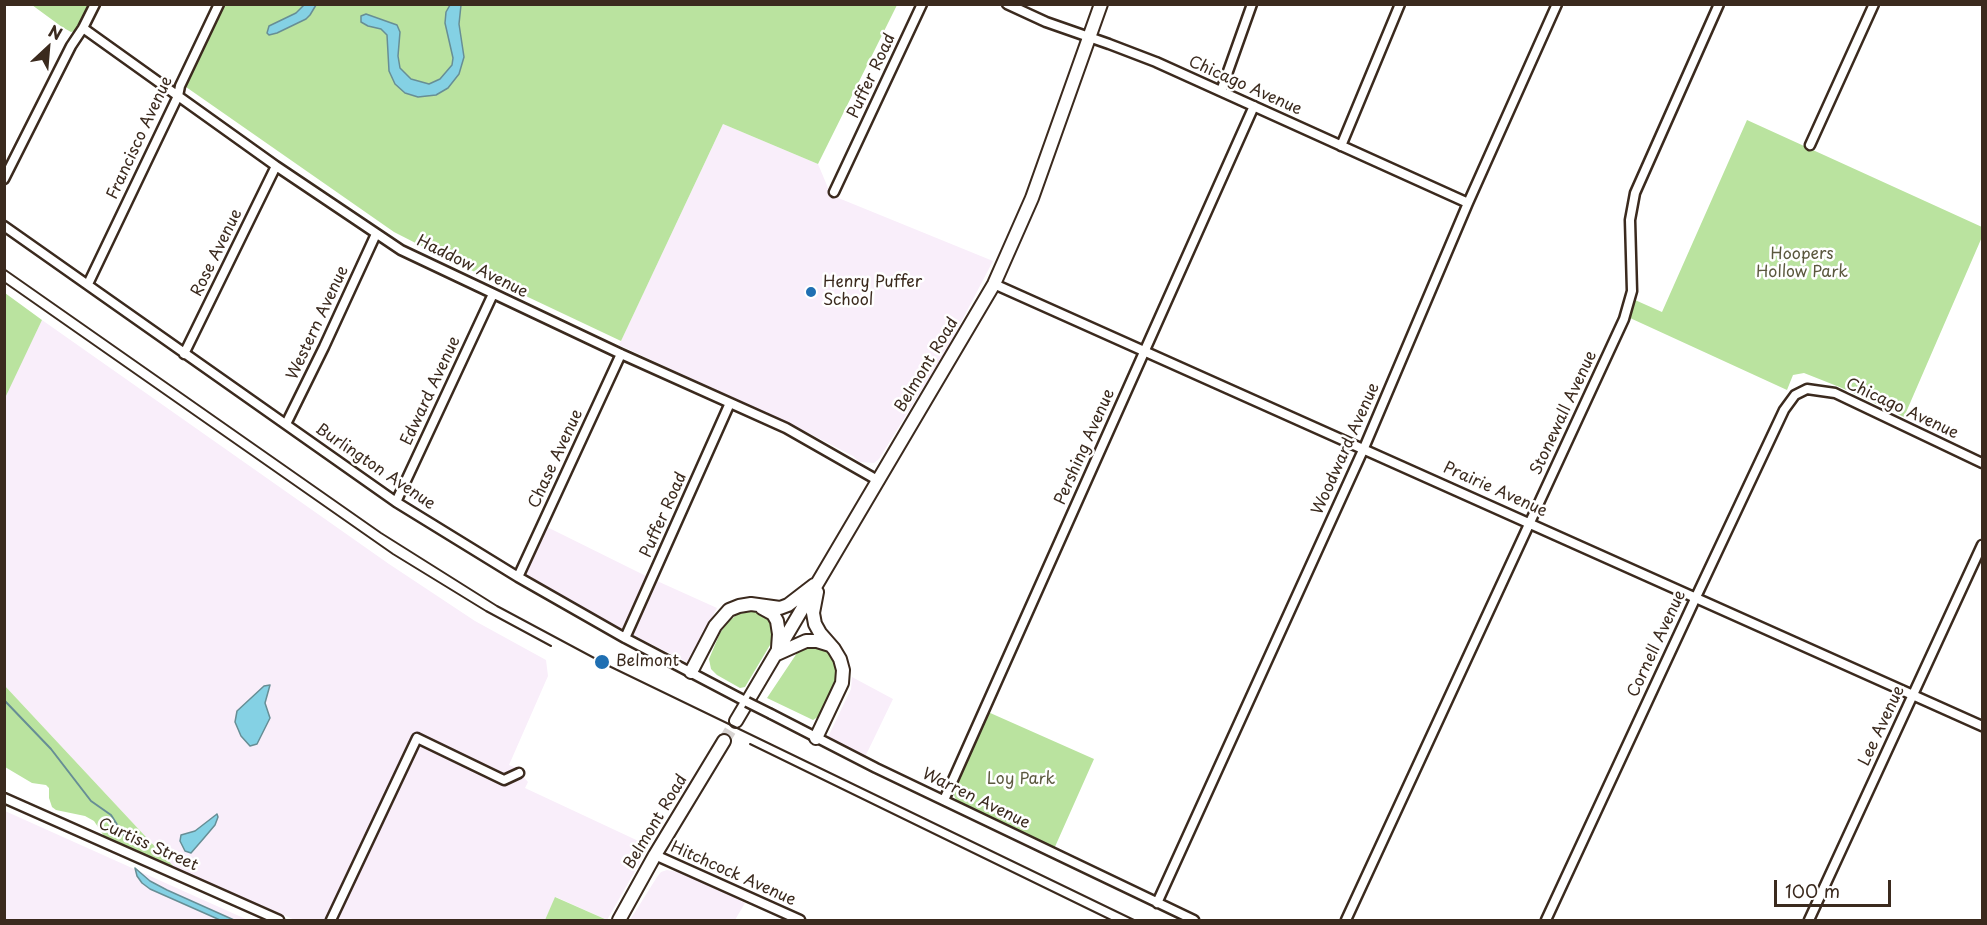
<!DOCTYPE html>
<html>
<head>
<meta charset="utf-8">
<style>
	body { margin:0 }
	#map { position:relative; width:1987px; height:925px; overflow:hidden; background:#fff; font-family:"Playpen Sans",sans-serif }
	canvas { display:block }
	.frame { position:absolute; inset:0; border:6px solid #3b2a1e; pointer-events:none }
	.north { position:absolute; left:18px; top:18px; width:60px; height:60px; -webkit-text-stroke:4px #fff; paint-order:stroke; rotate:26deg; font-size:16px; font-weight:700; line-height:24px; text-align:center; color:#3b2a1e }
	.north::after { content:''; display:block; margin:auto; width:21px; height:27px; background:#3b2a1e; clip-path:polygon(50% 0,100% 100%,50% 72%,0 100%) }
	.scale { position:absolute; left:1774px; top:880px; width:117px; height:27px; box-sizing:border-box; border:3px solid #3b2a1e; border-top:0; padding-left:8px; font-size:18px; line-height:21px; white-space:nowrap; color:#3b2a1e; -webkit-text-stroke:4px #fff; paint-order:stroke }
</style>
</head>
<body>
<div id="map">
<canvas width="1987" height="925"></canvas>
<div class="frame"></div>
<div class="north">N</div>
<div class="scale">100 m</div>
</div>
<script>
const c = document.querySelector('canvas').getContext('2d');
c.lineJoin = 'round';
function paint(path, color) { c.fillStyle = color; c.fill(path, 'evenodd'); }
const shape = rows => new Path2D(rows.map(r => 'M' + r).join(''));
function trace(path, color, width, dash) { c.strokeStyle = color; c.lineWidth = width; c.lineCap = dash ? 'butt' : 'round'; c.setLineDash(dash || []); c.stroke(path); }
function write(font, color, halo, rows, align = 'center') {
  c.font = font + ' "Playpen Sans",sans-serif'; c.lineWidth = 5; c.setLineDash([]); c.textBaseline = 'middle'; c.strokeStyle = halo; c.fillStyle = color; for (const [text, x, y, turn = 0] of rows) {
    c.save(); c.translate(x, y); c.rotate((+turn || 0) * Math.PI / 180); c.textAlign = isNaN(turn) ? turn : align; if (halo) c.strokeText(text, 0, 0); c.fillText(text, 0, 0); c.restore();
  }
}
paint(shape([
	[723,124,818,164,831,195,993,261,947,349,879,459,874,463,859,462,853,456,799,428,619,345],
	[42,320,389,564,475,621,546,660,548,676,509,765,516,768,528,782,525,788,647,845,646,852,607,920,556,897,545,920,295,920,174,867,5,686,4,398],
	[545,526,646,576,717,608,689,663,617,627,523,574],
	[852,677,893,699,865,757,828,737,851,689],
	[5,811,248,920,5,920],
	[667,870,683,873,745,903,735,920,630,920,657,877,661,872]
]), '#f9eefa');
paint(shape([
	[32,5,90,5,80,25,76,31,71,32,62,27],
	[224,5,897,5,818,164,723,124,621,341,439,255,394,232,186,87],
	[1747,120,1982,227,1982,237,1904,417,1842,388,1804,373,1793,375,1787,390,1630,318,1635,300,1662,312],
	[5,293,42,320,5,398],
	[756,611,765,614,773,619,773,640,745,687,740,688,717,675,711,669,709,659,720,633,729,621,738,614],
	[817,646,831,654,835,660,839,676,821,715,813,720,767,698,801,647],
	[5,686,174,867,104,836,94,821,85,816,56,810,52,807,49,798,49,788,46,785,32,783,5,767],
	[988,712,1094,759,1054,849,965,807,956,800,954,795,957,783],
	[555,897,607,920,545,920]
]), '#bae39f');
const water = shape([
	[304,5,316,5,310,15,306,19,277,33,269,35,267,33,269,26,296,13,304,5],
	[450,5,461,5,459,24,464,57,459,74,448,88,436,95,418,97,405,93,395,84,389,71,387,35,381,29,368,26,361,22,361,16,366,14,397,25,400,32,398,56,400,68,411,79,429,84,440,79,452,65,453,58,445,23,446,12,450,5],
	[270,685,265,703,270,718,257,744,250,746,241,736,235,722,237,711,264,686,270,685],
	[217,814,218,817,215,825,204,838,191,853,185,851,180,841,181,835,195,831,217,814],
	[135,868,150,881,167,890,234,920,220,920,150,889,142,883,137,876,135,868]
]);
paint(water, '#84d1e4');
trace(water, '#678e95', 1.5);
trace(shape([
	[4,700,51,749,91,801,111,815,128,842]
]), '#678e95', 2);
trace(shape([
	[724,741,736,721]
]), '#d8d4d2', 12, [12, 6]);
const street = shape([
	[1007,4,1046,22,1109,44,1156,62,1468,203],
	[83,28,276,166,401,250,621,354,786,428,879,481],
	[1221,91,1252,4],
	[1810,145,1874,4],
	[1341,146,1400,4],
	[4,179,71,46,83,28,95,4],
	[834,192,922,4],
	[4,226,396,502,518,577,625,638,747,702],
	[88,284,178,96,180,86,219,4],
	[994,284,1982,726],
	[184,354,276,166],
	[286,424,324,347,376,234],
	[396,502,493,294],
	[518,577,621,354],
	[625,638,730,403],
	[771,714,876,768,1194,920],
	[4,798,279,920],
	[944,800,1254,106],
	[655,855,800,920],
	[1157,903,1364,448,1468,203,1557,4],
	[331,920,417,738,504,780,519,773],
	[1346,920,1624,319,1632,291,1630,220,1635,193,1719,4],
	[1546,920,1696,597,1784,410,1795,395,1807,389,1835,393,1982,463],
	[1809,920,1982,545]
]);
const secondary = shape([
	[762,608,773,614,777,621,779,634,778,648],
	[777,654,806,641,817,641,830,645],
	[691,672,715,626,729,610,739,606,751,604,780,608,788,605,814,585],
	[736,721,994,284,1032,198,1101,4],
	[816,738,842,683,843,670,840,659,834,649,820,633,815,624,813,613,817,592],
	[619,920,655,855,724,741]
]);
trace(street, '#3b2a1e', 13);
trace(secondary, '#3b2a1e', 16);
trace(street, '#fff', 8);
trace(secondary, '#fff', 12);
trace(shape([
	[4,269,381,533,497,606,611,667,1134,920],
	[4,282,393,554,486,611,551,646],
	[750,744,1111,920]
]), '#3b2a1e', 2);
const streetBridge = shape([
	[747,702,771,714]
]);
trace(streetBridge, '#3b2a1e', 13, []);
trace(streetBridge, '#fff', 8);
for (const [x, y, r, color] of [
	[811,292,6,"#1f6fb2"],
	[602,662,8,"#1f6fb2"]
]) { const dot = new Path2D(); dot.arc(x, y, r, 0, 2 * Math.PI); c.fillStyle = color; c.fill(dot); trace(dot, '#fff', 2); }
write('16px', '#3b2a1e', '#fff', [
	["Puffer Road",872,76,-65],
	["Chicago Avenue",1245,86,24],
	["Francisco Avenue",140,138,-65],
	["Rose Avenue",217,253,-64],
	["Haddow Avenue",472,267,26],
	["Western Avenue",318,323,-65],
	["Belmont Road",927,365,-59],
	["Edward Avenue",431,391,-65],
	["Chicago Avenue",1902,409,25],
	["Stonewall Avenue",1564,413,-65],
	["Pershing Avenue",1085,447,-66],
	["Woodward Avenue",1346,449,-66],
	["Chase Avenue",556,459,-65],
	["Burlington Avenue",375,467,34],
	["Prairie Avenue",1495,490,24],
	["Puffer Road",664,515,-66],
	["Cornell Avenue",1657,644,-65],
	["Lee Avenue",1882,726,-65],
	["Warren Avenue",976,799,26],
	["Belmont Road",656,822,-59],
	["Curtiss Street",148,845,24],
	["Hitchcock Avenue",733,874,24]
]);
write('16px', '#5b583e', '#fff', [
	["Hoopers",1802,255],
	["Hollow Park",1802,273],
	["Loy Park",1021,780]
]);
write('16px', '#3b2a1e', '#fff', [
	["Henry Puffer",823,283],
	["School",823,301],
	["Belmont",616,662]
], 'left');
</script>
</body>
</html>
